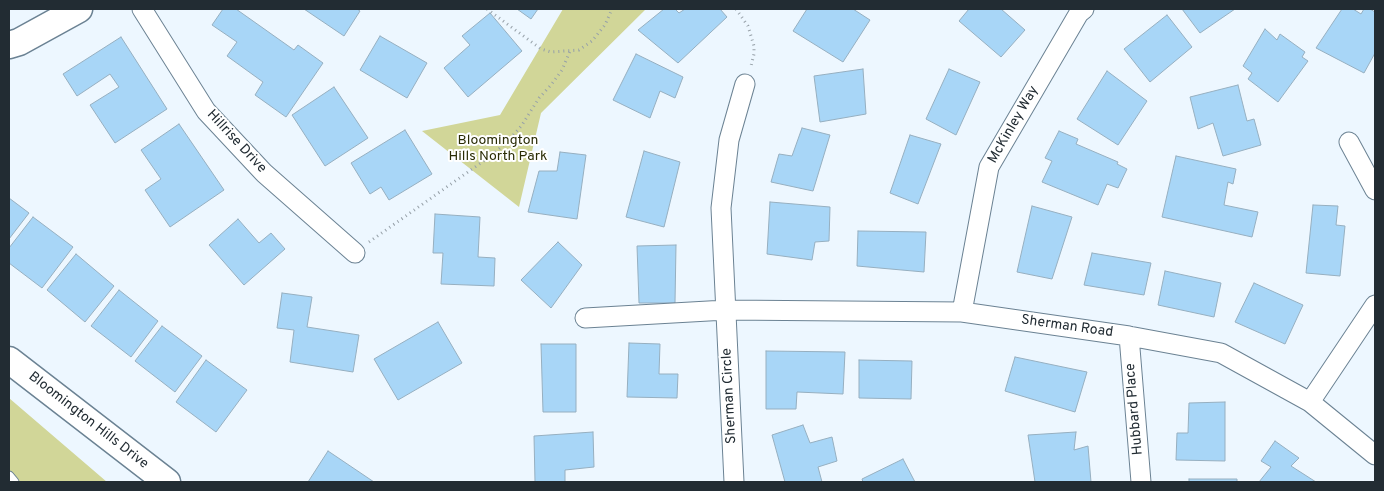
<!DOCTYPE html>
<html>
<head>
<meta charset="utf-8">
<style>
	body { margin:0 }
	#map { position:relative; width:1384px; height:491px; overflow:hidden; background:#edf7ff; font-family:Overpass,sans-serif }
	canvas { display:block }
	.frame { position:absolute; inset:0; border:10px solid #222c33; pointer-events:none }
</style>
</head>
<body>
<div id="map">
<canvas width="1384" height="491"></canvas>
<div class="frame"></div>
</div>
<script>
const c = document.querySelector('canvas').getContext('2d');
c.lineJoin = 'round';
function paint(path, color) { c.fillStyle = color; c.fill(path, 'evenodd'); }
const shape = rows => new Path2D(rows.map(r => 'M' + r).join(''));
function trace(path, color, width, dash) { c.strokeStyle = color; c.lineWidth = width; c.lineCap = dash ? 'butt' : 'round'; c.setLineDash(dash || []); c.stroke(path); }
function write(font, color, halo, rows, align = 'center') {
  c.font = font + ' Overpass,sans-serif'; c.lineWidth = 4; c.setLineDash([]); c.textBaseline = 'middle'; c.strokeStyle = halo; c.fillStyle = color; for (const [text, x, y, turn = 0] of rows) {
    c.save(); c.translate(x, y); c.rotate((+turn || 0) * Math.PI / 180); c.textAlign = isNaN(turn) ? turn : align; if (halo) c.strokeText(text, 0, 0); c.fillText(text, 0, 0); c.restore();
  }
}
paint(shape([
	[563,9,646,9,541,113,519,207,422,131,500,115],
	[9,398,107,482,9,482]
]), '#d1d698');
const building = shape([
	[223,9,236,9,294,50,298,45,323,63,286,117,255,95,263,82,227,56,237,42,212,25,223,9],
	[304,9,357,9,360,11,344,36,304,9],
	[517,9,538,9,531,19,517,9],
	[664,9,675,9,679,13,685,9,720,9,727,17,678,63,638,30,664,9],
	[807,9,853,9,870,20,843,62,793,31,807,9],
	[969,9,1001,9,1025,30,1001,57,959,21,969,9],
	[1182,9,1235,9,1200,33,1182,9],
	[1342,9,1353,9,1361,14,1364,9,1370,9,1375,12,1375,53,1364,73,1316,48,1342,9],
	[490,13,522,51,468,97,444,68,470,45,462,36,490,13],
	[1167,15,1192,47,1150,82,1124,49,1167,15],
	[1265,29,1277,40,1280,34,1305,52,1302,57,1308,61,1278,102,1248,79,1252,73,1243,66,1265,29],
	[380,36,427,63,407,98,360,70,380,36],
	[121,37,167,109,115,143,90,105,119,87,110,74,77,96,63,74,121,37],
	[636,54,683,77,675,98,660,91,650,118,613,100,636,54],
	[863,69,866,114,820,122,814,76,863,69],
	[949,69,980,82,956,135,926,119,949,69],
	[1107,71,1147,101,1118,145,1077,119,1107,71],
	[1238,85,1247,121,1254,119,1261,145,1223,156,1213,123,1198,129,1190,97,1238,85],
	[334,87,368,138,325,166,292,115,334,87],
	[179,124,224,190,170,227,145,190,161,179,141,150,179,124],
	[802,128,830,135,813,191,771,182,779,154,792,156,802,128],
	[405,130,432,174,389,200,381,187,370,194,351,163,405,130],
	[1059,131,1078,139,1076,144,1118,162,1117,164,1127,169,1118,188,1107,184,1098,205,1042,182,1052,161,1045,158,1059,131],
	[910,135,941,144,918,204,890,193,910,135],
	[644,151,680,162,664,227,626,217,644,151],
	[560,152,586,155,577,219,528,212,539,171,557,171,560,152],
	[1176,156,1236,169,1233,184,1228,182,1224,205,1258,212,1252,237,1162,217,1176,156],
	[9,198,29,213,9,239,9,198],
	[770,202,830,207,829,241,815,242,812,260,767,254,770,202],
	[1313,205,1338,206,1336,225,1345,226,1340,276,1306,273,1313,205],
	[1032,206,1072,217,1052,279,1017,272,1032,206],
	[435,214,480,217,478,257,495,258,494,286,441,284,443,253,433,253,435,214],
	[33,217,73,247,42,288,9,263,9,248,33,217],
	[238,219,259,243,271,233,285,249,244,285,209,245,238,219],
	[858,231,926,232,924,272,857,266,858,231],
	[558,242,582,265,551,308,521,280,558,242],
	[676,245,675,303,639,303,637,246,676,245],
	[1092,253,1151,263,1144,295,1084,285,1092,253],
	[76,254,114,286,85,322,47,290,76,254],
	[1165,271,1221,283,1214,317,1158,305,1165,271],
	[1254,283,1303,305,1285,344,1235,322,1254,283],
	[119,290,158,321,131,357,91,326,119,290],
	[282,293,312,297,307,327,359,335,353,372,290,362,294,330,277,328,282,293],
	[438,322,462,363,398,400,374,359,438,322],
	[162,326,202,356,175,392,135,361,162,326],
	[629,343,660,344,659,374,678,374,677,398,627,397,629,343],
	[541,344,576,344,576,412,543,412,541,344],
	[766,351,845,352,843,394,797,392,796,409,766,409,766,351],
	[1015,357,1087,372,1075,412,1005,391,1015,357],
	[206,360,247,390,216,432,176,402,206,360],
	[859,360,912,361,911,399,859,398,859,360],
	[1225,402,1225,461,1176,460,1177,433,1188,433,1189,403,1225,402],
	[803,425,810,443,832,437,837,461,818,467,822,482,785,482,772,435,803,425],
	[593,432,594,467,565,470,565,482,535,482,534,436,593,432],
	[1076,432,1074,450,1088,446,1091,482,1035,482,1028,435,1076,432],
	[1275,441,1299,458,1291,466,1316,482,1259,482,1271,467,1261,461,1275,441],
	[328,451,374,482,308,482,328,451],
	[903,459,915,482,863,482,862,479,903,459],
	[1189,479,1237,479,1237,482,1189,482,1189,479]
]);
paint(building, '#a8d6f7');
trace(building, '#96afc0', 1);
const lane = shape([
	[9,476,14,482]
]);
const street = shape([
	[142,9,206,111,264,173,355,253],
	[1349,142,1375,190],
	[962,312,989,167,1079,13,1084,9],
	[585,318,726,310,962,312,1129,336,1221,353,1310,402,1375,455],
	[1129,336,1141,482],
	[1310,402,1375,305],
	[734,482,721,208,729,140,745,84]
]);
const secondary = shape([
	[9,45,19,42,79,9],
	[9,360,167,482]
]);
trace(lane, '#6b8293', 11);
trace(street, '#6b8293', 21);
trace(secondary, '#6b8293', 29);
trace(shape([
	[487,9,541,49,551,52,579,50,592,41,605,25,612,9],
	[736,9,748,26,754,46,754,54,751,66],
	[369,242,492,155,508,141,522,125,539,98,551,85,562,70,570,51]
]), '#96a0a8', 3, [1, 4]);
trace(lane, '#fff', 9);
trace(street, '#fff', 19);
trace(secondary, '#fff', 26);
write('14px', '#222c33', '#fff', [
	["McKinley Way",1014,125,-60],
	["Hillrise Drive",236,142,47],
	["Sherman Road",1067,327,8],
	["Sherman Circle",730,396,-93],
	["Hubbard Place",1135,409,-95],
	["Bloomington Hills Drive",88,421,38]
]);
write('14px', '#2a2c05', '#fff', [
	["Bloomington",498,141],
	["Hills North Park",498,157]
]);
</script>
</body>
</html>
